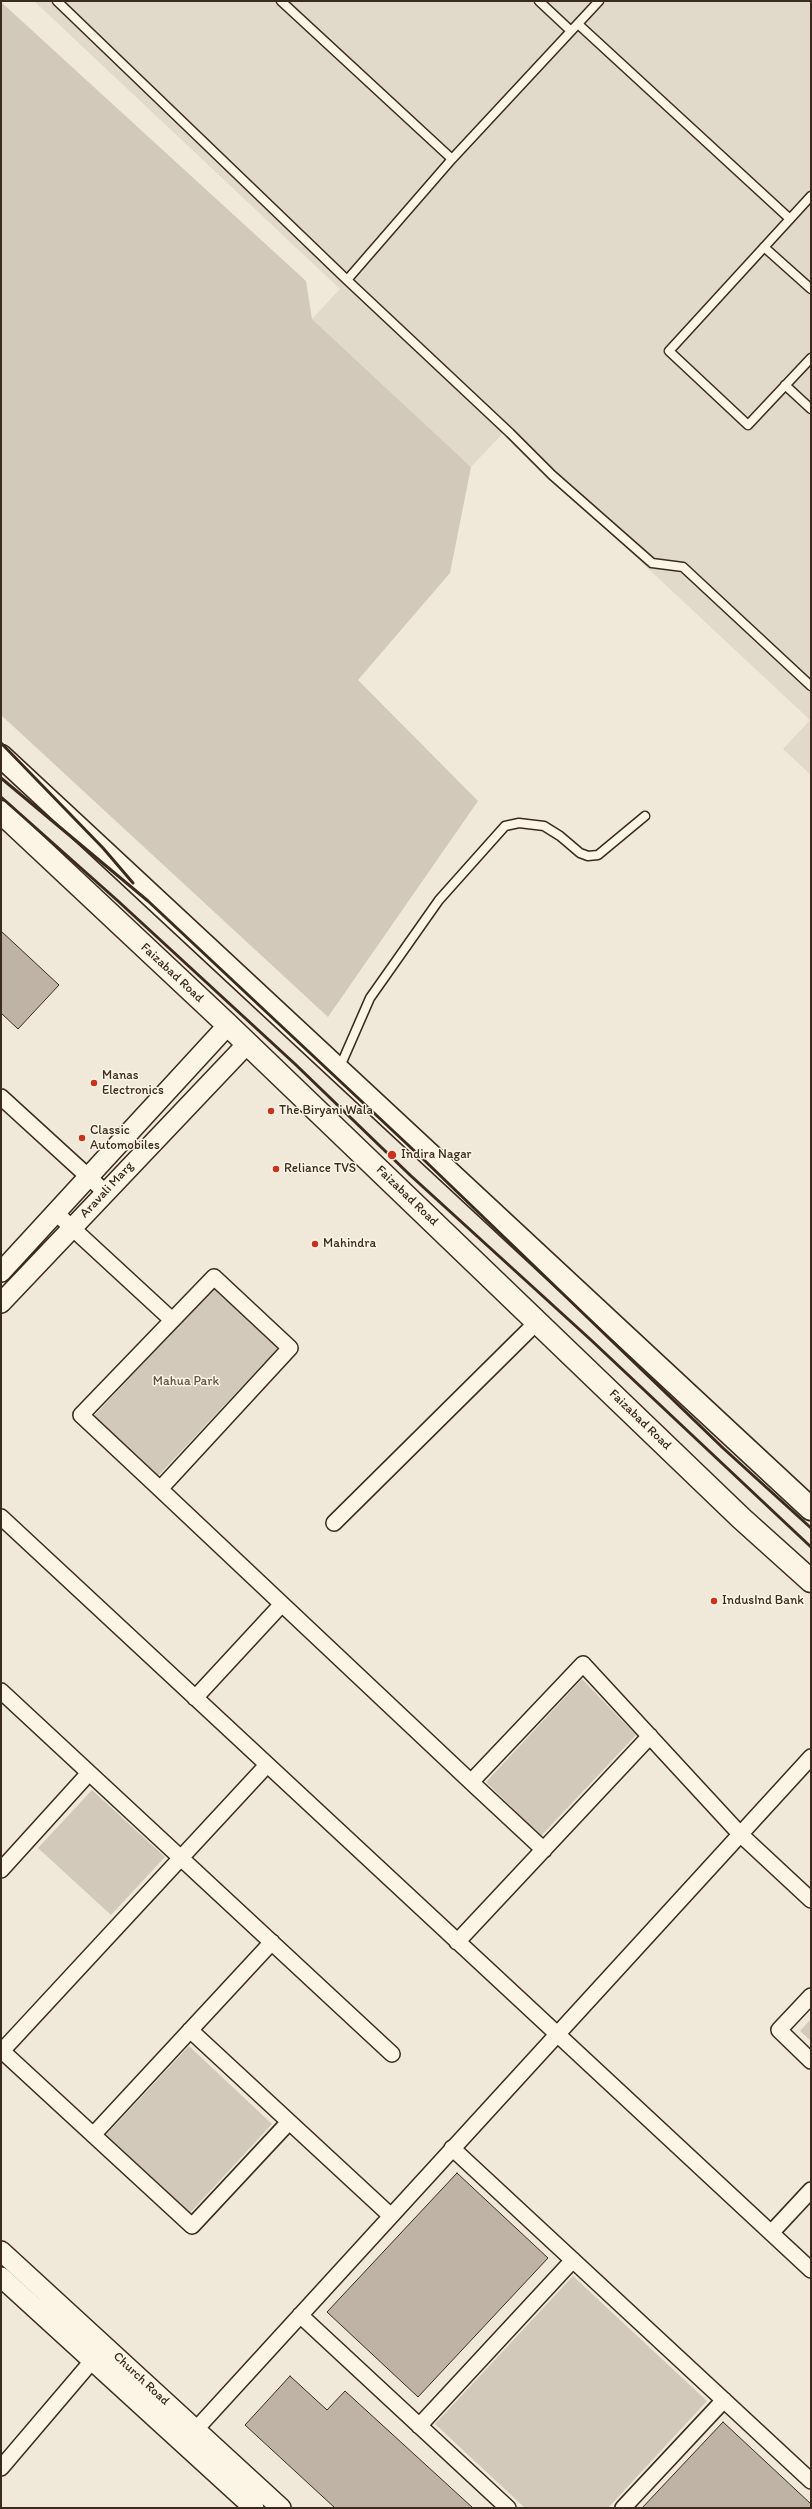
<!DOCTYPE html>
<html>
<head>
<meta charset="utf-8">
<style>
	body { margin:0 }
	#map { position:relative; width:812px; height:2509px; overflow:hidden; background:#f0e9d9; font-family:Itim,sans-serif }
	canvas { display:block }
	.frame { position:absolute; inset:0; border:2px solid #3b2a1e; pointer-events:none }
</style>
</head>
<body>
<div id="map">
<canvas width="812" height="2509"></canvas>
<div class="frame"></div>
</div>
<script>
const c = document.querySelector('canvas').getContext('2d');
c.lineJoin = 'round';
function paint(path, color) { c.fillStyle = color; c.fill(path, 'evenodd'); }
const shape = rows => new Path2D(rows.map(r => 'M' + r).join(''));
function trace(path, color, width, dash) { c.strokeStyle = color; c.lineWidth = width; c.lineCap = dash ? 'butt' : 'round'; c.setLineDash(dash || []); c.stroke(path); }
function write(font, color, halo, rows, align = 'center') {
  c.font = font + ' Itim,sans-serif'; c.lineWidth = 3; c.setLineDash([]); c.textBaseline = 'middle'; c.strokeStyle = halo; c.fillStyle = color; for (const [text, x, y, turn = 0] of rows) {
    c.save(); c.translate(x, y); c.rotate((+turn || 0) * Math.PI / 180); c.textAlign = isNaN(turn) ? turn : align; if (halo) c.strokeText(text, 0, 0); c.fillText(text, 0, 0); c.restore();
  }
}
paint(shape([
	[34,1,811,1,811,775,783,749,810,720,503,433,471,467,312,319,340,289]
]), '#e1d9c9');
paint(shape([
	[1,2,306,281,312,319,471,467,450,573,358,680,478,801,328,1017,1,715],
	[214,1288,278,1348,158,1476,94,1416],
	[582,1679,636,1735,541,1836,486,1782],
	[92,1790,165,1857,111,1915,38,1848],
	[811,2019,811,2041,800,2031],
	[189,2046,272,2124,190,2213,106,2135],
	[573,2276,707,2401,608,2508,525,2508,435,2424]
]), '#d2c9ba');
const building = shape([
	[1,931,59,985,18,1029,1,1013,1,931],
	[457,2173,548,2258,418,2397,327,2312,457,2173],
	[290,2376,327,2410,345,2391,473,2508,335,2508,245,2425,290,2376],
	[723,2422,811,2504,811,2508,642,2508,723,2422]
]);
paint(building, '#beb3a4');
trace(building, '#3b2a1e', 1);
const service = shape([
	[57,1,347,280],
	[281,1,452,159],
	[539,1,571,31],
	[599,1,452,159,347,280,510,433,552,475,652,563,683,567,811,686],
	[578,24,790,219],
	[811,196,669,351,748,425,811,358],
	[764,247,811,289],
	[785,385,811,409],
	[339,1069,370,998,439,900,505,826,519,823,544,826,560,836,580,853,588,856,598,855,645,816]
]);
const minor = shape([
	[1,1097,105,1192],
	[56,1213,172,1320],
	[160,1489,290,1348,214,1277,81,1415,160,1489,282,1604,471,1782,544,1850],
	[1,1517,811,2270],
	[334,1523,538,1321],
	[1,1691,392,2054],
	[195,1698,282,1604],
	[471,1782,583,1664,740,1834,811,1900],
	[1,1870,89,1773],
	[457,1942,650,1736],
	[811,1996,779,2030,811,2061],
	[190,2030,391,2216],
	[1,2050,192,2226,289,2122],
	[2,2051,267,1765],
	[93,2135,272,1942],
	[452,2148,811,2481],
	[771,2233,811,2190],
	[300,2315,508,2508],
	[419,2426,573,2260],
	[188,2438,811,1757],
	[1,2468,92,2361],
	[623,2508,724,2400]
]);
const tertiary = shape([
	[1,1272,228,1025],
	[1,1303,247,1044],
	[1,2251,281,2508],
	[1,2277,254,2508]
]);
const primary = shape([
	[1,756,811,1509],
	[1,812,228,1025,741,1518,811,1581]
]);
trace(service, '#3b2a1e', 11);
trace(minor, '#3b2a1e', 18);
trace(tertiary, '#3b2a1e', 22);
trace(primary, '#3b2a1e', 25);
trace(service, '#fcf5e5', 8);
trace(minor, '#fcf5e5', 15);
trace(tertiary, '#fcf5e5', 19);
trace(primary, '#fcf5e5', 22);
trace(shape([
	[1,743,103,848,133,883],
	[1,778,148,901,423,1159,723,1448,811,1528],
	[1,797,118,901,295,1064,410,1175,591,1340,811,1547]
]), '#3b2a1e', 3);
for (const [x, y, r, color] of [
	[94,1083,4,"#c8321e"],
	[271,1111,4,"#c8321e"],
	[82,1138,4,"#c8321e"],
	[392,1155,5,"#c8321e"],
	[276,1169,4,"#c8321e"],
	[315,1244,4,"#c8321e"],
	[714,1601,4,"#c8321e"]
]) { const dot = new Path2D(); dot.arc(x, y, r, 0, 2 * Math.PI); c.fillStyle = color; c.fill(dot); trace(dot, '#fcf5e5', 1.5); }
write('13px', '#3b2a1e', '#fcf5e5', [
	["Faizabad Road",172,973,43],
	["Aravali Marg",107,1190,-47],
	["Faizabad Road",407,1196,44],
	["Faizabad Road",640,1420,44],
	["Church Road",141,2379,43]
]);
write('13px', '#3b2a1e', '#fcf5e5', [
	["Manas",102,1076],
	["Electronics",102,1091],
	["The Biryani Wala",279,1111],
	["Classic",90,1131],
	["Automobiles",90,1146],
	["Indira Nagar",401,1155],
	["Reliance TVS",284,1169],
	["Mahindra",323,1244],
	["IndusInd Bank",722,1601]
], 'left');
write('13px', '#615245', '#fcf5e5', [
	["Mahua Park",186,1382]
]);
</script>
</body>
</html>
